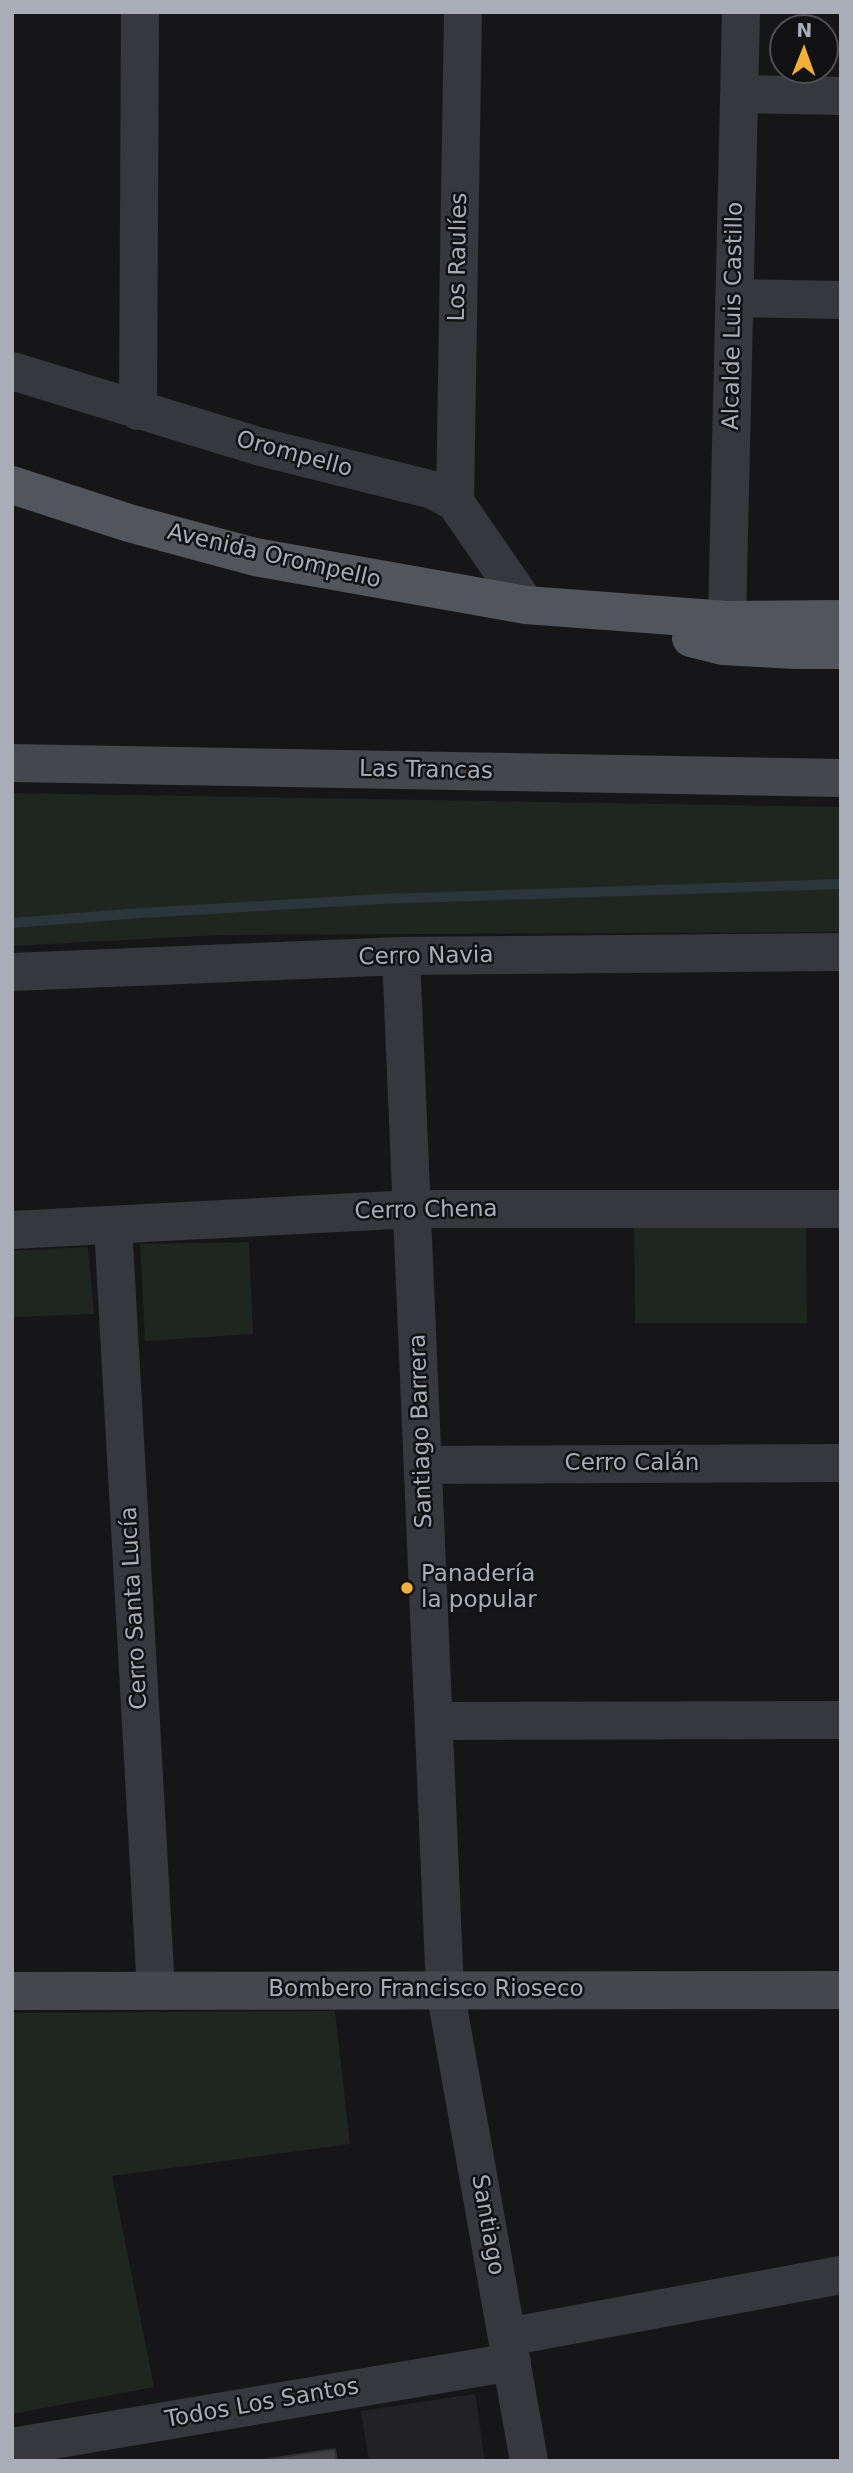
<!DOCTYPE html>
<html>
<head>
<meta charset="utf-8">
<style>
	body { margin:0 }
	#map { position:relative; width:853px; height:2473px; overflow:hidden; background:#161618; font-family:"DejaVu Sans",sans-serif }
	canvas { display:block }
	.frame { position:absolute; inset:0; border:14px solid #a8adb8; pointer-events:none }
	.north { position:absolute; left:769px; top:14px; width:70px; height:70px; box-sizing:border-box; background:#111113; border:2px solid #4d4f55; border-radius:50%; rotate:1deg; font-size:19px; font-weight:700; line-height:28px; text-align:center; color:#a8adb8 }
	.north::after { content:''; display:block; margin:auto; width:24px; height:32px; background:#f2b134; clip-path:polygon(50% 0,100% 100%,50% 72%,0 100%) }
</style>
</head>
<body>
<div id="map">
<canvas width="853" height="2473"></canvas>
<div class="frame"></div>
<div class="north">N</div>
</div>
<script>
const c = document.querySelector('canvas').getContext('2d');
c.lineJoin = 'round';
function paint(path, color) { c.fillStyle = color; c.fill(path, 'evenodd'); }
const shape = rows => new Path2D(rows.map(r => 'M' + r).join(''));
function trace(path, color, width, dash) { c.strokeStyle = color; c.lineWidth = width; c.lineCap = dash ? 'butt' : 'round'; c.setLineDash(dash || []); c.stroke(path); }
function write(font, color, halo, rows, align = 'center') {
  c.font = font + ' "DejaVu Sans",sans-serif'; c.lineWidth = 5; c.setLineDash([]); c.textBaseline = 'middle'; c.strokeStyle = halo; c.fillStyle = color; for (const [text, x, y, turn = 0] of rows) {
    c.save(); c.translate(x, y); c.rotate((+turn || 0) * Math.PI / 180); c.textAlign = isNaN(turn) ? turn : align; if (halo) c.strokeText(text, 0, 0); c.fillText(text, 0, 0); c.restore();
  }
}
paint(shape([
	[475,2394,485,2461,369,2461,361,2411]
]), '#222225');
paint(shape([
	[12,793,841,807,841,932,218,935,12,946],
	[634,1228,806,1228,807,1323,635,1323],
	[249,1242,253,1334,145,1341,140,1244],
	[88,1247,94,1314,12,1317,12,1251],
	[335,2011,350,2144,112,2176,154,2387,12,2414,12,2013]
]), '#1e261f');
trace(shape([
	[12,923,141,913,381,899,841,884]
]), '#2c353c', 10);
const building = shape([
	[335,2449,337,2461,255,2461,335,2449]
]);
paint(building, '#404145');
trace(building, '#303034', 2);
trace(shape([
	[739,94,841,96],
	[734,298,841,300],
	[12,371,261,447,433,490,455,502,526,605],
	[138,411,140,12],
	[455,502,463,12],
	[727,620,741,12],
	[401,956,445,1990,529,2461],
	[12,972,401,956,841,952],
	[113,1226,156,1990],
	[12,1230,413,1209,841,1209],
	[423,1465,841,1463],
	[434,1721,841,1720],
	[507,2337,841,2275],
	[12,2447,512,2362]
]), '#37383d', 38);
trace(shape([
	[12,763,841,778],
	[12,1991,841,1990]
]), '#45474d', 38);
trace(shape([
	[12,485,129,523,255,557,526,605,727,620,841,619],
	[691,638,723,646,796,650,841,650]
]), '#53555c', 38);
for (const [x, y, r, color] of [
	[407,1588,7,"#f2b134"]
]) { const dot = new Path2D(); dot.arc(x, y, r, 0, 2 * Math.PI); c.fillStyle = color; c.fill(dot); trace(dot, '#111113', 2.5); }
write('23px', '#a8adb8', '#111113', [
	["Los Raulíes",459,257,-89],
	["Alcalde Luis Castillo",734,316,-89],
	["Orompello",294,455,15],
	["Avenida Orompello",274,557,13],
	["Las Trancas",426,771,1],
	["Cerro Navia",426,957,-1],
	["Cerro Chena",426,1211,-1],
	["Santiago Barrera",422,1431,-92],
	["Cerro Calán",632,1464],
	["Cerro Santa Lucía",135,1608,-93],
	["Bombero Francisco Rioseco",426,1990],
	["Santiago",487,2225,80],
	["Todos Los Santos",262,2404,-10]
]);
write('23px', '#a8adb8', '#111113', [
	["Panadería",421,1575],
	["la popular",421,1601]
], 'left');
</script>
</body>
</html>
